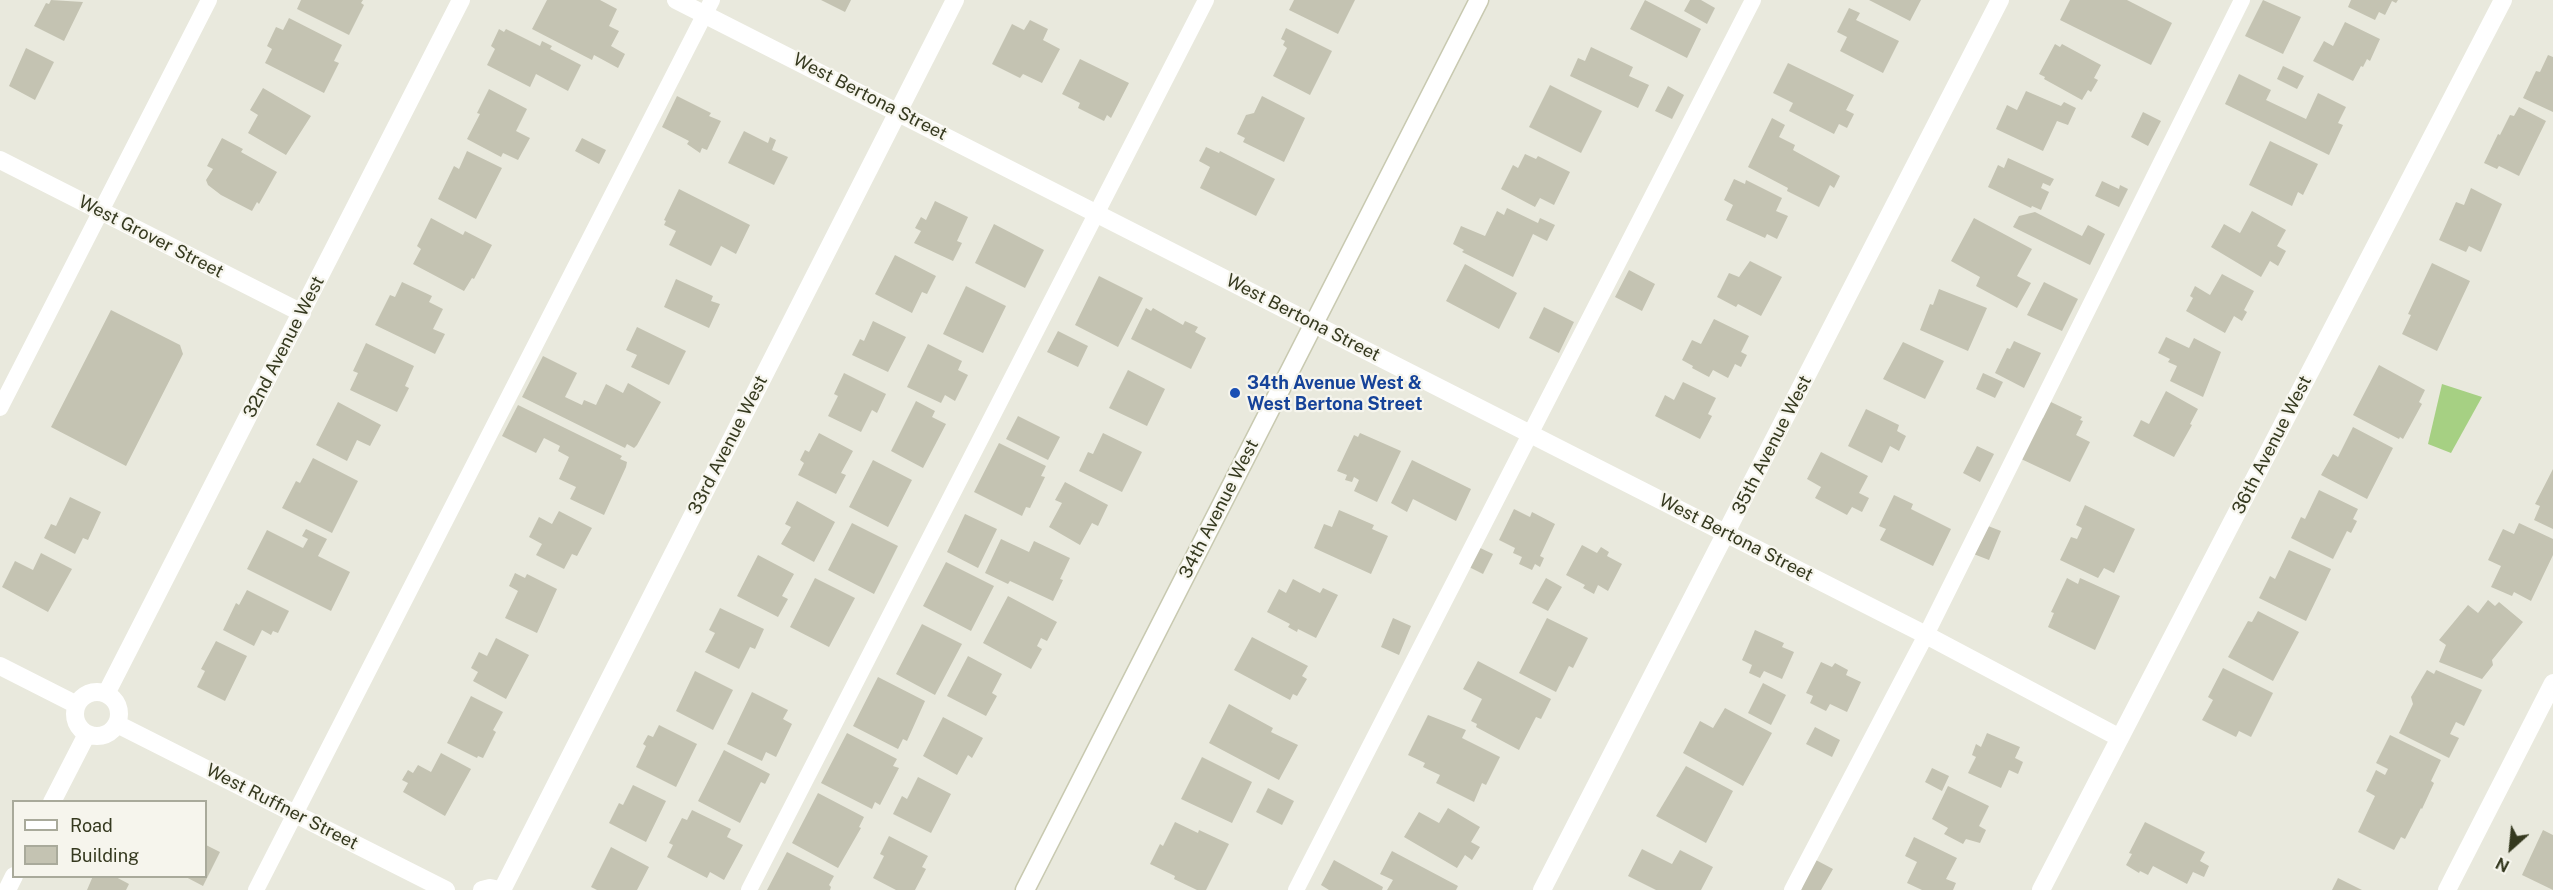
<!DOCTYPE html>
<html>
<head>
<meta charset="utf-8">
<style>
	body { margin:0 }
	#map { position:relative; width:2553px; height:890px; overflow:hidden; background:#e9e9dd; font-family:"Public Sans",sans-serif }
	canvas { display:block }
	.legend { position:absolute; left:12px; top:800px; width:195px; height:78px; box-sizing:border-box; background:#f6f5ed; border:2px solid #a9aa9b; margin:0; padding:8px 10px; list-style:none; font-size:18px; color:#35391f }
	.legend li { display:flex; align-items:center; gap:12px; height:30px }
	.legend b { width:30px; border:2px solid #a9aa9b }
	.north { position:absolute; left:2481px; top:818px; width:60px; height:60px; -webkit-text-stroke:4px #f6f5ed; paint-order:stroke; rotate:207deg; font-size:16px; font-weight:700; line-height:24px; text-align:center; color:#35391f }
	.north::after { content:''; display:block; margin:auto; width:21px; height:27px; background:#35391f; clip-path:polygon(50% 0,100% 100%,50% 72%,0 100%) }
</style>
</head>
<body>
<div id="map">
<canvas width="2553" height="890"></canvas>
<ul class="legend">
<li><b style="height:8px;background:#fff"></b>Road</li>
<li><b style="height:16px;background:#c4c3b2"></b>Building</li>
</ul>
<div class="north">N</div>
</div>
<script>
const c = document.querySelector('canvas').getContext('2d');
c.lineJoin = 'round';
function paint(path, color) { c.fillStyle = color; c.fill(path, 'evenodd'); }
const shape = rows => new Path2D(rows.map(r => 'M' + r).join(''));
function trace(path, color, width, dash) { c.strokeStyle = color; c.lineWidth = width; c.lineCap = dash ? 'butt' : 'round'; c.setLineDash(dash || []); c.stroke(path); }
function write(font, color, halo, rows, align = 'center') {
  c.font = font + ' "Public Sans",sans-serif'; c.lineWidth = 4.5; c.setLineDash([]); c.textBaseline = 'middle'; c.strokeStyle = halo; c.fillStyle = color; for (const [text, x, y, turn = 0] of rows) {
    c.save(); c.translate(x, y); c.rotate((+turn || 0) * Math.PI / 180); c.textAlign = isNaN(turn) ? turn : align; if (halo) c.strokeText(text, 0, 0); c.fillText(text, 0, 0); c.restore();
  }
}
paint(shape([
	[2442,384,2482,397,2451,453,2428,444]
]), '#a6d083');
paint(shape([
	[51,0,83,2,64,41,34,26,46,3,49,4],
	[301,0,363,0,361,3,364,5,349,35,297,9],
	[547,0,600,0,617,9,609,26,619,31,611,46,625,54,618,68,594,55,592,60,532,29],
	[821,0,851,0,845,12],
	[1294,0,1355,0,1338,34,1289,10],
	[1645,0,1701,29,1687,58,1630,29],
	[1690,0,1701,0,1715,8,1707,24,1684,11],
	[1869,0,1921,0,1910,21],
	[2070,0,2127,0,2172,23,2151,65,2060,20],
	[2263,0,2301,17,2283,54,2245,36],
	[2351,0,2398,0,2396,3,2392,1,2385,15,2379,12,2375,20,2348,7],
	[1849,8,1860,13,1856,20,1899,41,1883,73,1840,51,1847,37,1837,32],
	[289,18,342,45,334,61,339,63,324,93,265,63,272,49,267,46,276,27,283,30],
	[1030,20,1048,29,1043,40,1060,49,1042,83,1023,74,1020,78,992,64,1012,24,1024,30],
	[2345,22,2380,39,2370,61,2367,59,2363,67,2361,66,2353,81,2313,61,2324,41,2333,46],
	[1286,28,1332,51,1310,95,1273,76,1287,48,1283,45,1285,41,1281,39],
	[499,29,504,32,506,29,540,46,542,41,552,46,550,49,581,65,568,91,536,74,530,87,487,65,495,49,491,46],
	[2055,44,2060,47,2062,44,2101,65,2094,78,2098,80,2091,92,2088,90,2082,100,2044,79,2045,77,2039,74],
	[1591,47,1633,67,1629,76,1649,85,1638,108,1570,76,1578,58,1585,61],
	[26,48,54,62,35,100,9,86],
	[2548,55,2553,57,2553,112,2523,98,2536,71,2540,72],
	[1080,59,1129,83,1111,118,1107,115,1104,121,1078,108,1080,103,1062,94],
	[1788,63,1854,95,1846,110,1854,114,1847,128,1839,124,1834,134,1789,111,1793,103,1773,93],
	[2283,66,2304,76,2297,89,2277,79],
	[2239,74,2271,90,2266,100,2306,119,2318,93,2346,107,2338,123,2343,125,2329,155,2225,104],
	[1550,85,1602,111,1581,153,1529,127],
	[1668,86,1684,95,1672,119,1655,111],
	[263,88,311,116,286,155,248,133,258,115,250,110],
	[489,89,527,109,516,131,530,138,518,160,503,153,501,157,467,139,480,114,477,113],
	[2026,91,2061,106,2064,102,2076,108,2068,125,2057,121,2043,151,1996,129,2007,105,2017,110],
	[677,96,711,113,709,116,721,121,707,150,702,148,700,153,687,144,689,141,662,127],
	[1262,96,1305,118,1284,162,1243,142,1245,138,1237,134,1246,115,1254,113],
	[2519,107,2546,121,2519,176,2499,166,2497,169,2484,163,2498,134,2500,135,2510,115,2514,116],
	[2143,112,2161,121,2148,146,2131,137],
	[1772,118,1785,125,1779,137,1795,145,1793,150,1840,176,1834,188,1830,185,1819,207,1787,191,1788,188,1748,167],
	[744,131,768,143,770,137,776,140,772,150,788,157,774,185,728,163],
	[222,138,243,149,241,152,277,172,259,204,257,202,252,211,221,195,208,185,206,180,213,169,207,166],
	[582,138,606,150,599,164,575,151],
	[2270,141,2318,164,2303,195,2298,192,2292,206,2249,185],
	[1206,147,1219,153,1220,151,1275,179,1256,216,1200,188,1210,167,1199,161],
	[467,151,502,168,476,219,438,199,454,166,459,169],
	[1525,154,1536,159,1538,156,1570,172,1554,205,1540,198,1535,207,1501,189,1513,165,1518,168],
	[2008,158,2054,179,2050,186,2043,183,2041,188,2049,192,2041,210,2032,206,2031,208,1988,187,1998,165,2004,168],
	[1734,179,1745,184,1746,180,1782,198,1776,211,1788,216,1777,239,1767,234,1765,238,1726,220,1733,205,1724,200],
	[2102,181,2119,189,2120,185,2128,189,2119,207,2095,196],
	[2471,188,2502,204,2481,252,2469,246,2466,252,2439,240,2456,202,2464,205],
	[679,189,750,225,736,254,721,246,711,266,669,245,676,231,664,225,666,221,664,220],
	[935,201,968,217,957,241,962,243,953,261,914,243,921,231,915,228,921,217,926,220],
	[1507,208,1538,223,1540,218,1555,225,1547,241,1533,234,1513,277,1462,252,1464,250,1453,244,1461,226,1485,236,1497,211,1504,215],
	[2252,211,2286,230,2277,246,2286,251,2278,266,2270,261,2261,277,2211,247,2224,224,2240,233],
	[2035,212,2082,236,2088,225,2105,234,2090,265,2013,227,2019,216],
	[431,218,463,235,465,231,492,245,474,279,472,278,464,291,413,264,421,249,417,246],
	[1974,218,2032,249,2017,276,2031,283,2017,308,1976,286,1980,277,1951,261],
	[994,224,1044,250,1025,288,975,263],
	[895,255,936,276,927,294,922,292,912,313,875,294],
	[1750,261,1782,277,1761,316,1738,304,1736,307,1717,297,1729,273,1739,277],
	[2432,263,2470,281,2437,351,2402,334,2411,315,2408,314],
	[1465,264,1517,293,1499,329,1446,301],
	[1629,270,1655,284,1642,311,1615,297],
	[2222,274,2254,291,2244,310,2247,312,2242,321,2234,316,2225,333,2186,311,2193,298,2190,296,2195,286,2210,295],
	[1099,276,1143,298,1118,347,1075,325],
	[676,279,713,296,711,301,720,304,709,328,664,307],
	[402,282,432,296,429,302,443,309,433,329,445,334,435,354,375,325,390,295,395,297],
	[2044,282,2078,299,2062,331,2027,315],
	[966,286,1006,306,983,353,943,334],
	[1939,289,1987,308,1968,351,1920,330,1930,304,1933,305],
	[1544,307,1574,322,1559,353,1529,338],
	[1146,308,1151,311,1153,308,1183,325,1185,321,1198,327,1195,332,1206,338,1191,369,1131,339],
	[111,310,180,345,183,354,126,466,51,427],
	[1714,319,1749,336,1741,352,1747,355,1741,367,1735,364,1728,378,1713,370,1709,377,1692,368,1693,366,1682,360,1692,340,1701,344],
	[873,321,906,337,888,372,852,355,860,339,864,341],
	[637,327,686,351,669,385,631,367,637,355,626,350],
	[1058,331,1088,346,1078,367,1047,352],
	[2166,337,2189,348,2194,338,2221,352,2203,397,2170,381,2177,366,2168,362,2170,359,2158,353],
	[2014,341,2041,353,2024,388,1995,373,2007,348,2010,349],
	[1903,342,1944,361,1925,399,1883,379],
	[366,343,414,366,405,386,409,388,397,412,350,390,358,373,353,371],
	[928,344,962,361,958,370,968,375,955,401,945,395,941,403,907,387],
	[543,356,577,373,565,397,582,405,584,400,596,405,606,384,623,393,628,383,661,402,637,445,634,448,627,444,625,448,522,397],
	[2379,365,2425,390,2419,402,2422,404,2403,439,2400,437,2399,439,2353,415],
	[1128,370,1165,389,1147,426,1109,408],
	[844,373,886,394,877,413,872,410,861,432,828,416,838,396,834,394],
	[1983,373,2003,382,1995,398,1976,389],
	[1683,382,1716,398,1708,414,1712,416,1700,439,1655,416,1665,395,1674,400],
	[2166,391,2198,409,2190,424,2192,425,2174,457,2133,436,2141,420,2149,424],
	[916,401,935,411,932,417,946,424,923,468,891,451],
	[338,402,381,425,370,446,357,440,347,461,316,445],
	[2051,402,2082,417,2080,420,2083,421,2076,435,2090,442,2070,482,2019,458,2039,416,2043,418],
	[518,405,622,456,620,459,627,462,626,467,604,515,570,499,576,487,559,479,569,457,558,451,560,446,544,438,536,453,502,436],
	[1866,409,1899,425,1897,431,1906,436,1899,451,1890,446,1882,463,1848,446],
	[1018,416,1060,437,1048,460,1006,439],
	[2353,427,2393,448,2367,499,2321,475,2333,454,2338,457],
	[819,433,853,451,841,473,846,475,836,494,798,475,804,463,800,460,805,450,809,452],
	[1103,433,1142,452,1122,492,1079,471,1088,452,1093,454],
	[1360,433,1401,451,1377,502,1354,491,1359,480,1354,477,1352,482,1345,480,1347,475,1337,471,1354,435,1358,437],
	[999,443,1046,466,1041,476,1045,477,1030,508,1026,507,1022,516,974,492],
	[1977,446,1994,454,1980,482,1963,473],
	[1821,452,1868,476,1859,493,1869,498,1862,512,1852,507,1847,515,1815,498,1821,487,1807,479],
	[313,458,358,481,332,533,282,508,296,481,300,483],
	[873,460,912,480,888,527,849,507],
	[1412,460,1471,489,1456,521,1413,499,1407,512,1391,503],
	[2553,469,2553,529,2534,520,2540,506,2535,504],
	[1065,482,1108,505,1098,526,1092,523,1080,545,1049,527,1062,503,1055,500],
	[2319,490,2358,509,2353,519,2357,521,2351,533,2347,531,2333,559,2291,538,2301,517,2305,519],
	[1894,495,1913,504,1911,509,1951,529,1933,566,1880,540,1886,529,1879,526],
	[70,497,101,512,88,540,83,538,75,554,44,538,51,524,56,526],
	[797,501,835,522,814,562,781,544,791,527,785,524],
	[2085,505,2135,529,2114,573,2104,568,2098,578,2060,560,2071,537,2077,539,2082,528,2076,525],
	[1514,509,1530,517,1532,512,1555,524,1540,556,1544,558,1540,567,1535,564,1532,570,1519,564,1522,557,1513,553,1515,548,1499,540],
	[1339,510,1374,525,1372,529,1388,536,1371,574,1314,548,1324,524,1332,527],
	[559,511,592,528,577,556,572,554,564,569,536,555,542,544,529,537,539,517,552,524],
	[965,514,997,529,978,568,947,552],
	[852,523,898,546,874,594,828,570],
	[2519,523,2553,539,2553,555,2531,601,2514,592,2512,596,2491,587,2501,566,2488,560,2503,529,2514,534],
	[1983,524,2001,531,1989,560,1971,553],
	[306,529,327,539,318,556,350,572,331,611,247,569,267,530,303,548,308,539,302,536],
	[1001,539,1029,552,1034,541,1070,558,1060,579,1063,580,1053,601,1010,581,1008,584,985,573],
	[1582,545,1597,553,1601,547,1609,552,1607,556,1622,564,1608,591,1598,585,1594,594,1583,588,1585,585,1566,575],
	[1476,546,1493,554,1483,574,1467,566],
	[2289,550,2331,569,2306,621,2259,598,2270,576,2275,579],
	[41,553,72,569,48,612,2,587,15,561,33,570],
	[758,555,794,574,782,596,788,599,778,617,737,596],
	[946,562,994,586,971,631,923,606],
	[515,573,525,578,527,574,557,589,537,633,505,618,518,591,509,586],
	[815,578,855,598,829,647,790,627],
	[1546,578,1562,587,1548,611,1532,603],
	[2067,578,2078,584,2080,578,2120,596,2095,650,2048,627,2054,613,2051,612],
	[1293,579,1320,593,1323,588,1338,595,1316,638,1298,629,1297,632,1288,627,1290,624,1267,612,1279,589,1286,593],
	[247,590,289,611,278,633,273,631,271,635,262,630,254,646,223,630,236,603,239,605],
	[1008,596,1057,622,1047,641,1041,638,1037,646,1042,649,1031,669,983,643],
	[2488,600,2495,606,2499,602,2523,622,2492,660,2493,665,2482,679,2439,662,2446,645,2439,640,2468,605,2478,613],
	[720,608,764,629,755,649,750,647,739,669,705,652,715,633,709,630],
	[2258,611,2299,632,2273,681,2228,657,2248,621,2252,622],
	[1393,618,1411,626,1399,655,1381,647],
	[1547,618,1588,638,1573,668,1569,666,1556,692,1519,673],
	[922,624,962,644,935,695,896,674],
	[1755,630,1784,643,1782,647,1794,652,1782,679,1764,671,1760,678,1749,673,1752,665,1742,660],
	[1252,637,1308,666,1302,676,1307,679,1297,696,1293,694,1290,700,1234,670],
	[496,638,529,655,506,699,473,681,478,672,471,668,479,652,487,656],
	[216,641,247,656,225,701,197,687,205,671,201,669],
	[968,656,1002,674,992,693,997,696,986,716,947,696],
	[1478,661,1551,699,1541,719,1536,717,1519,750,1476,727,1477,724,1471,721,1482,699,1463,689],
	[1821,662,1832,667,1835,663,1848,670,1846,675,1861,682,1847,712,1830,704,1826,711,1810,703,1813,696,1806,693],
	[2223,668,2273,693,2251,737,2239,731,2236,737,2202,720,2213,700,2208,697],
	[2427,670,2434,674,2436,670,2482,690,2464,726,2456,722,2450,734,2459,738,2449,758,2399,733,2413,704,2411,697],
	[695,671,733,690,713,730,676,711],
	[878,677,925,701,907,741,903,739,898,749,853,726],
	[1763,683,1786,695,1771,725,1748,713],
	[752,692,788,710,783,719,792,724,776,757,766,752,762,761,727,744],
	[471,696,503,712,493,730,496,732,483,758,478,756,477,758,447,743],
	[1229,704,1273,728,1271,732,1298,745,1279,780,1209,743],
	[1725,708,1772,733,1743,786,1683,753,1700,721,1713,728],
	[1428,715,1466,730,1462,738,1500,757,1486,785,1482,783,1474,802,1436,783,1440,775,1423,767,1425,763,1408,755],
	[943,717,983,738,972,758,968,755,957,775,923,756],
	[659,725,697,744,676,787,636,767,646,746,643,744,648,735,653,737],
	[1815,727,1840,740,1832,757,1806,744],
	[847,733,897,759,893,766,899,768,880,805,875,802,872,809,821,783],
	[1987,733,2020,747,2015,758,2023,762,2018,774,2009,770,2001,788,1968,773,1976,757,1972,755,1976,744,1981,747],
	[2390,735,2441,760,2431,781,2434,783,2422,809,2421,808,2405,839,2401,837,2394,850,2358,832,2375,796,2366,791,2376,770,2385,775,2388,769,2376,763],
	[724,750,770,774,765,784,761,782,740,823,698,801],
	[441,753,471,769,445,816,403,792,408,783,402,780,408,770,413,773,418,765,431,772],
	[1202,757,1252,782,1232,823,1181,799],
	[1686,766,1733,791,1706,843,1656,816],
	[1932,768,1949,776,1942,791,1925,782],
	[918,777,951,794,931,833,893,814,902,796,907,799],
	[633,785,666,801,646,842,609,823,619,803,623,805],
	[1948,786,1989,806,1979,826,1986,830,1980,843,1966,839,1963,844,1944,834,1948,828,1932,819],
	[1268,788,1294,801,1282,825,1256,812],
	[818,793,864,817,859,827,861,828,838,868,792,843],
	[1448,808,1480,827,1471,842,1480,847,1472,860,1465,855,1457,868,1404,837,1419,812,1439,823],
	[692,810,731,829,727,837,743,845,724,880,710,872,707,878,667,857,673,845,669,843,682,818,687,820],
	[1175,822,1198,833,1199,830,1229,844,1206,890,1197,890,1174,879,1175,876,1150,864,1160,844,1163,846],
	[2145,822,2205,852,2200,861,2209,866,2204,877,2193,872,2187,884,2153,866,2148,875,2140,871,2139,873,2126,865,2132,854,2129,853],
	[2543,830,2553,835,2553,890,2522,875],
	[889,836,928,856,922,867,926,869,915,890,896,890,873,878,884,856,880,854],
	[1914,837,1957,858,1946,879,1956,883,1953,890,1922,890,1907,883,1917,862,1905,856],
	[206,845,220,852,203,886,184,876,206,876],
	[611,847,649,867,637,890,597,890,591,887],
	[1642,849,1672,864,1680,850,1713,867,1701,890,1656,890,1628,876],
	[1392,851,1458,886,1456,890,1387,890,1393,880,1380,874],
	[787,852,834,876,829,885,831,887,830,890,767,890],
	[1814,859,1833,869,1821,890,1801,890],
	[1334,860,1383,887,1382,890,1329,890,1321,885],
	[93,876,114,876,129,884,126,890,87,890],
	[2338,878,2362,890,2332,890]
]), '#c4c3b2');
const secondary = shape([
	[1025,890,1479,0]
]);
trace(secondary, '#c8c9b0', 21);
trace(shape([
	[0,408,209,0],
	[256,890,712,0],
	[749,890,1206,0],
	[1296,890,1753,0],
	[1792,890,1926,635,2242,0]
]), '#fff', 16);
trace(shape([
	[676,0,1926,635,2120,738],
	[0,160,302,313],
	[0,666,77,705],
	'75 714a22 22 0 1 1 44 0a22 22 0 1 1-44 0Z',
	[106,694,461,0],
	[117,724,446,890],
	[52,802,87,734],
	[7,890,14,876],
	[482,890,490,888,500,890],
	[502,890,955,0],
	[1542,890,2000,0],
	[2041,890,2503,0],
	[2447,890,2553,683]
]), '#fff', 18);
trace(secondary, '#fff', 18);
for (const [x, y, r, color] of [
	[1235,393,6,"#1a4fb4"]
]) { const dot = new Path2D(); dot.arc(x, y, r, 0, 2 * Math.PI); c.fillStyle = color; c.fill(dot); trace(dot, '#f6f5ed', 2); }
write('18px', '#35391f', '#f6f5ed', [
	["West Bertona Street",870,97,27],
	["West Grover Street",151,237,27],
	["West Bertona Street",1303,318,27],
	["32nd Avenue West",284,347,-63],
	["33rd Avenue West",728,445,-63],
	["35th Avenue West",1772,445,-63],
	["36th Avenue West",2272,445,-63],
	["34th Avenue West",1219,509,-63],
	["West Bertona Street",1736,538,27],
	["West Ruffner Street",282,807,27]
]);
write('bold 18px', '#164399', '#f6f5ed', [
	["34th Avenue West &",1247,383],
	["West Bertona Street",1247,404]
], 'left');
</script>
</body>
</html>
